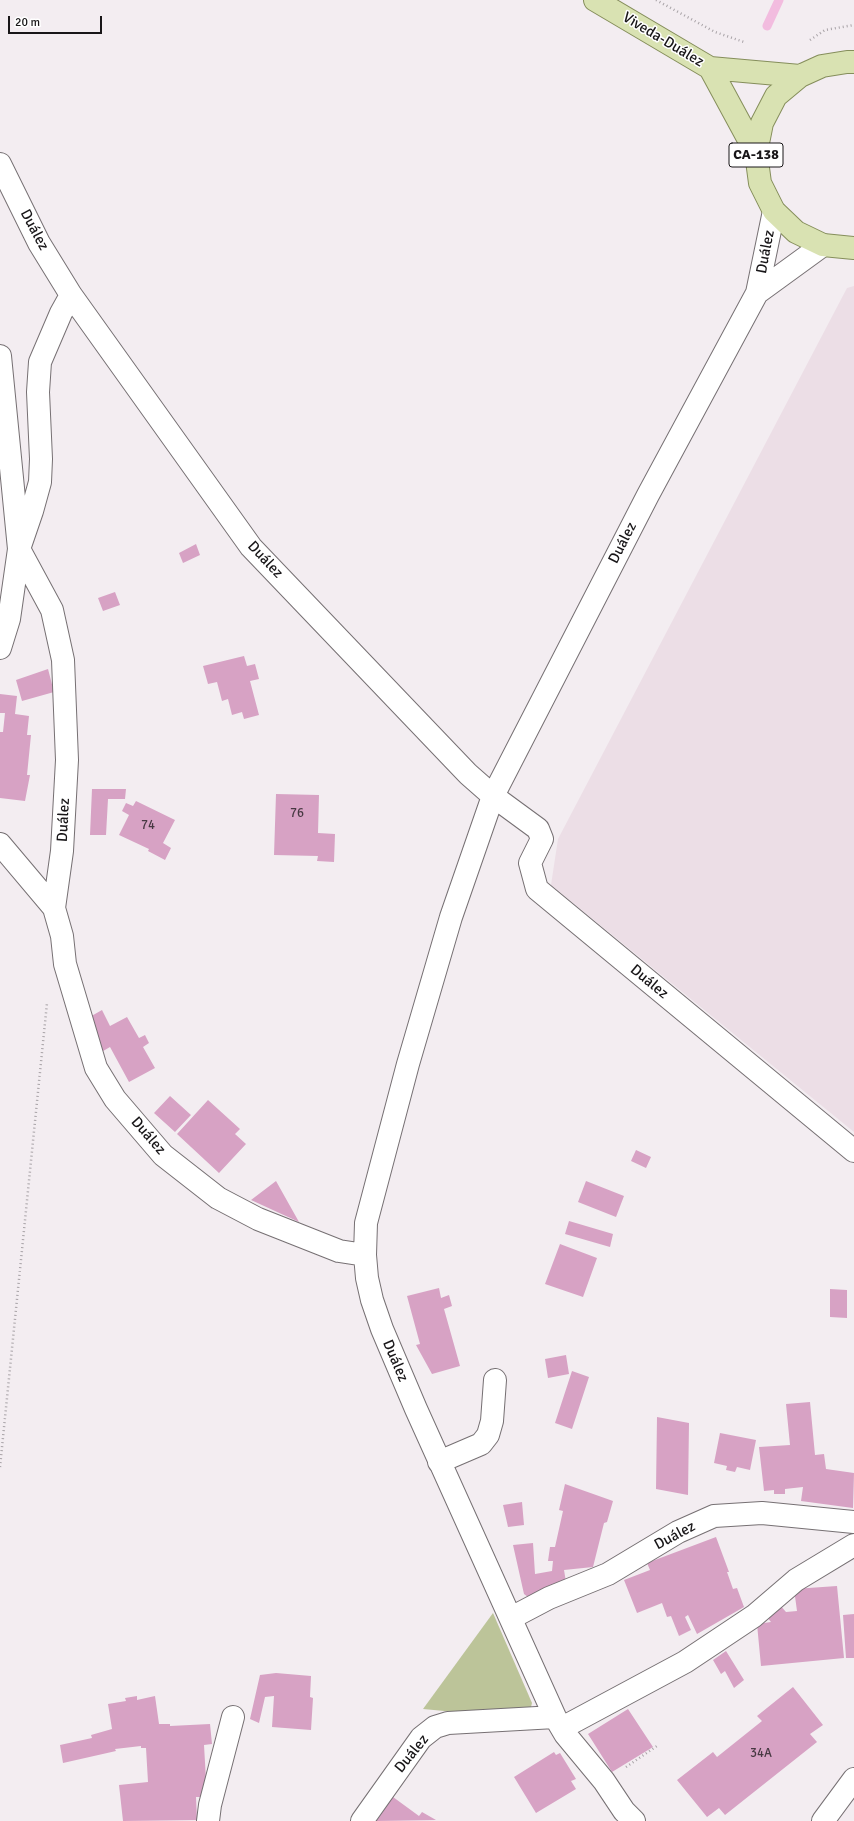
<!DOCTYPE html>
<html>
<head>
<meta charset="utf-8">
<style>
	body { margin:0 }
	#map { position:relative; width:854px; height:1821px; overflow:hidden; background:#f3edf1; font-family:Signika,sans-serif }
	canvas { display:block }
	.scale { position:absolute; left:8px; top:16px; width:94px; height:18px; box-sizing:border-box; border:2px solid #181618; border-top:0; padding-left:5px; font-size:12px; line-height:14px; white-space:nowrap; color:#181618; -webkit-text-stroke:3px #fff; paint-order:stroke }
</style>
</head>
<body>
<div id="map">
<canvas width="854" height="1821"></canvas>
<div class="scale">20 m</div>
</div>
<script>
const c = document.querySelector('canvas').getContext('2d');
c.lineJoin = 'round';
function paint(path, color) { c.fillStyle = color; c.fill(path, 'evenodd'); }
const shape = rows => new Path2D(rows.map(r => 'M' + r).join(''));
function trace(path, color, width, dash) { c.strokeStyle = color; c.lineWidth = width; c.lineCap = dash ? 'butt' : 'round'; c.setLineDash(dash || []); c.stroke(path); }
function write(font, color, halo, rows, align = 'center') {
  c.font = font + ' Signika,sans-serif'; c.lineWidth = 3; c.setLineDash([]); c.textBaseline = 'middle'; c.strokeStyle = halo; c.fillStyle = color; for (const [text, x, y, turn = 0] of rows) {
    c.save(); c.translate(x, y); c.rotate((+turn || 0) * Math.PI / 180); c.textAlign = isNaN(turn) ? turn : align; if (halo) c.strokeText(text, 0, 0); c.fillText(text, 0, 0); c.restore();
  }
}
paint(shape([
	[854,286,854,1132,551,885,558,839,847,288]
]), '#ecdee6');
paint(shape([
	[493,1613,532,1703,531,1707,466,1713,423,1709]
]), '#bcc499');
trace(shape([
	[767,26,779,0]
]), '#f2bcdf', 9);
paint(shape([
	[196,544,200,555,183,563,179,553],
	[115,592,120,605,103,611,98,598],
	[244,656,247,666,255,664,259,679,250,681,259,715,244,719,242,712,232,715,228,699,222,701,217,682,208,684,203,666],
	[48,669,54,692,22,701,16,680],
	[0,694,17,696,15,714,29,716,27,735,31,735,27,775,30,775,25,801,0,798,0,732,3,732,5,713,0,713],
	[92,789,126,789,125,799,108,799,106,835,90,835],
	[276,794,319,795,318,833,335,834,334,862,317,861,318,856,274,855],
	[136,801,175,820,163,843,171,848,165,860,148,851,149,849,119,835,129,815,122,811,126,803,133,806],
	[102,1010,110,1026,127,1017,139,1038,145,1035,149,1043,143,1047,155,1068,129,1082,110,1047,98,1054,88,1018],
	[170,1096,191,1115,175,1132,154,1113],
	[208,1100,240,1129,235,1134,246,1144,219,1173,177,1134],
	[636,1150,651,1157,646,1168,631,1161],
	[276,1181,299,1222,251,1200],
	[586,1181,624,1196,616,1217,578,1202],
	[569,1221,613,1234,610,1247,565,1234],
	[560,1244,597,1258,583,1297,545,1284],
	[439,1288,441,1298,449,1295,452,1306,444,1309,460,1366,432,1374,416,1345,420,1344,407,1296],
	[830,1289,847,1290,847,1318,830,1317],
	[566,1355,569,1374,548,1378,545,1359],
	[572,1371,589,1377,572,1429,555,1423],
	[810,1402,815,1455,824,1454,826,1469,854,1473,853,1508,801,1501,803,1487,785,1489,785,1494,774,1494,774,1490,764,1491,759,1447,790,1445,786,1404],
	[657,1417,689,1423,688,1495,656,1489],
	[720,1433,756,1440,750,1470,737,1467,735,1472,726,1470,727,1466,714,1463],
	[565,1484,613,1501,607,1522,604,1523,593,1567,564,1570,566,1582,528,1597,524,1594,513,1545,533,1543,535,1574,552,1571,553,1561,548,1561,550,1547,555,1547,563,1511,559,1510],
	[522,1502,524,1525,508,1527,503,1505],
	[716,1537,729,1572,727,1572,733,1589,737,1588,744,1607,697,1634,688,1615,685,1617,691,1630,679,1636,671,1616,667,1617,662,1603,637,1613,624,1580,650,1570,647,1563],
	[837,1586,844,1658,761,1666,757,1624,771,1622,766,1616,779,1604,786,1612,797,1611,794,1589],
	[854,1614,854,1658,846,1658,843,1615],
	[726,1651,744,1680,734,1688,725,1671,721,1674,713,1660],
	[276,1673,311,1676,310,1697,313,1698,311,1730,272,1727,274,1696,265,1697,259,1723,250,1719,260,1675],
	[793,1687,823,1725,810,1734,817,1742,725,1815,719,1808,707,1817,677,1780,713,1752,717,1757,762,1721,757,1716],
	[137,1696,137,1700,155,1696,159,1724,170,1724,170,1726,210,1724,212,1744,204,1745,207,1797,196,1797,197,1820,123,1821,119,1785,148,1782,146,1748,141,1748,141,1746,115,1749,116,1751,63,1763,60,1745,92,1738,91,1735,112,1729,108,1704,126,1701,125,1698],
	[628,1709,653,1747,612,1772,588,1734],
	[554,1752,556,1755,560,1753,576,1779,571,1781,576,1789,536,1813,514,1777],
	[393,1797,419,1816,422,1812,436,1820,376,1821]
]), '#d7a2c4');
const street = shape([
	[0,164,39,243,71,295,251,547,468,774,493,796,538,829,542,839,530,863,537,889,854,1151],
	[757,293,823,245],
	[0,356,19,549,52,610,63,660,67,760,62,851,54,908],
	[0,648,9,619,19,549,32,511,40,482,41,459,38,392,40,362,61,313,71,295],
	[0,844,54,908,62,936,65,964,96,1068,115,1099,163,1155,218,1198,258,1219,339,1251,365,1255],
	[439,1462,481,1444,488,1435,492,1421,495,1380],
	[511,1618,549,1598,608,1574,678,1532,714,1516,762,1513,854,1522],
	[562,1728,685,1662,754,1616,796,1580,854,1545],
	[208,1821,210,1805,233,1717],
	[362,1821,421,1738,435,1727,448,1723,555,1717],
	[634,1821,624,1811,604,1781,565,1734,555,1717,416,1409,382,1329,372,1300,367,1278,365,1255,366,1223,408,1064,451,917,493,796,648,495,757,293,774,211],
	[823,1821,854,1779]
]);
const primary = shape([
	[595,0,710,68,800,76],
	[854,62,847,62,822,66,800,76,776,96,762,123,756,153,760,183,774,211,796,232,823,245,854,248],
	[710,68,756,153]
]);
trace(street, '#767073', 24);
trace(primary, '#858e5b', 24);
trace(shape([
	[656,0,715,32,744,42],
	[810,40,825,30,854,25],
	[0,1467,47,1003],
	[626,1767,657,1746]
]), '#a8a3a7', 2.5, [1, 3]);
trace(street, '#fff', 22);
trace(primary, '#d9e2b2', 22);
write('13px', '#483943', null, [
	["76",297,814],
	["74",148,826],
	["34A",761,1754]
]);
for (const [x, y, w] of [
	[756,155,54]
]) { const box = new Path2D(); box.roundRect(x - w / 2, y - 12, w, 24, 3); c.fillStyle = '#fff'; c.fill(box); trace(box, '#181618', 1); }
write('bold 14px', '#181618', null, [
	["CA-138",756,155]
]);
write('15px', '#181618', '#fff', [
	["Viveda-Duález",663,40,31],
	["Duález",34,230,62],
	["Duález",766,252,-79],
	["Duález",623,543,-63],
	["Duález",265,560,47],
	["Duález",64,820,-87],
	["Duález",649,982,40],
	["Duález",148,1136,49],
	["Duález",395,1361,67],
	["Duález",675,1536,-28],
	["Duález",412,1754,-51]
]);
</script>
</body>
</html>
